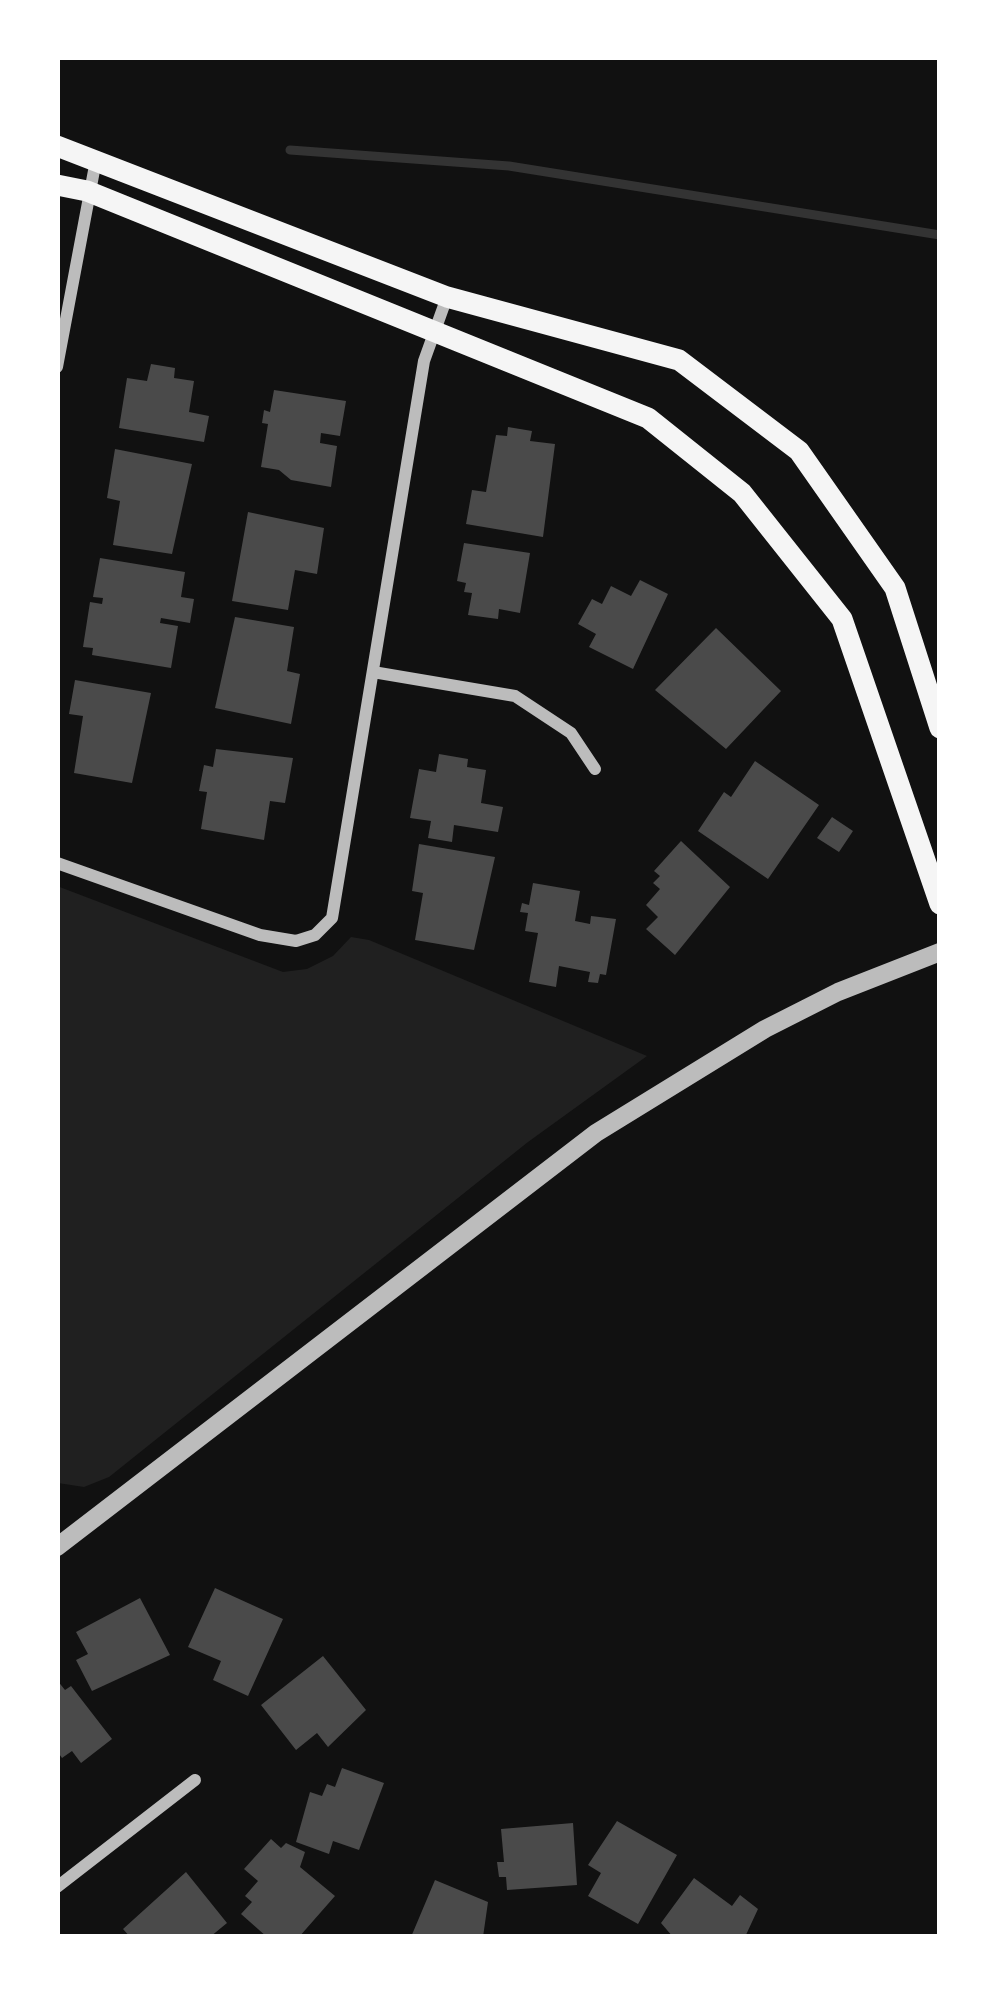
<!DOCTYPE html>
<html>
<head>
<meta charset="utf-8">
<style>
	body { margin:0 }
	#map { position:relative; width:997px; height:1994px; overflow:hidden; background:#111; font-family:"Alegreya Sans",sans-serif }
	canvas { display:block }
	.frame { position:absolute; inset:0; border:60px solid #fff; pointer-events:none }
</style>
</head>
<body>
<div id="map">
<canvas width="997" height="1994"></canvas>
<div class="frame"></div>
</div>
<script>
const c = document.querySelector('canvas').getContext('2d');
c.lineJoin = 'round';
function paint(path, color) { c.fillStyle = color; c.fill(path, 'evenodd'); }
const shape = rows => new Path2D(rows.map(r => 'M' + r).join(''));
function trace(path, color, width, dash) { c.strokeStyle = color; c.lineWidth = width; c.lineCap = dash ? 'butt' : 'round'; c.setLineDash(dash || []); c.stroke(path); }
paint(shape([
	[57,886,283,972,307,969,333,956,351,937,369,940,647,1056,528,1142,109,1477,84,1487,58,1483]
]), '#202020');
trace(shape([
	[290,150,509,166,940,235]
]), '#333', 9);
paint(shape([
	[151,364,175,368,174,378,194,381,189,412,209,416,204,442,119,428,127,378,147,381],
	[274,390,346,401,340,436,321,433,320,443,337,446,331,487,291,480,279,470,261,467,268,424,262,423,264,410,270,412],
	[508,427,532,431,530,441,555,444,543,537,466,524,472,490,486,492,496,435,507,436],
	[115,449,192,464,172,554,113,545,120,501,107,498],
	[248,512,324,528,317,574,295,570,288,610,232,601],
	[464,543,530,553,520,613,499,609,498,619,468,615,472,593,464,592,466,583,457,581],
	[100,558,185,572,181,597,194,599,190,623,161,618,160,623,178,626,171,668,92,655,93,648,83,647,90,602,102,604,103,598,93,597],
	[640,580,668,594,633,669,589,647,596,634,578,624,592,599,602,604,611,586,631,596],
	[235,617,294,627,287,671,300,674,291,724,215,708],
	[716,628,781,691,726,749,655,690],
	[75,680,151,693,132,783,74,773,83,716,69,714],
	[216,749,293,758,285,803,270,801,264,840,201,829,207,792,199,791,204,765,213,767],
	[439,754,468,759,467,767,486,770,481,803,503,807,498,832,454,825,452,842,428,838,431,821,410,818,419,769,436,772],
	[755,761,819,805,768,879,698,831,724,792,731,797],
	[832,817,853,831,839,852,817,838],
	[681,841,730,887,675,955,646,929,658,917,646,905,660,889,653,883,660,876,654,871],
	[419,844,495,857,474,950,415,940,423,893,412,891],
	[533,883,580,891,575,921,590,924,591,916,616,919,606,975,600,974,598,983,588,982,590,972,559,966,556,987,529,982,538,933,525,931,528,913,520,912,522,903,529,905],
	[215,1588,283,1619,248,1696,213,1680,221,1661,188,1647],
	[140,1598,170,1655,92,1691,76,1660,88,1654,76,1632],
	[323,1656,366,1710,328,1747,317,1733,296,1750,261,1705],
	[57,1680,65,1690,71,1686,112,1739,81,1763,72,1751,62,1758,57,1751],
	[342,1768,384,1783,359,1850,333,1841,329,1854,296,1842,310,1792,322,1796,327,1784,335,1787],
	[617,1821,677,1855,638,1924,588,1896,601,1873,588,1865],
	[573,1823,577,1885,507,1890,506,1877,499,1877,497,1862,504,1862,501,1829],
	[271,1839,281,1848,286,1843,305,1852,300,1867,335,1896,299,1937,267,1937,241,1914,252,1902,245,1896,258,1881,244,1869],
	[186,1872,227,1923,210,1937,130,1937,123,1929],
	[694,1878,732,1906,740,1895,758,1909,745,1937,673,1937,661,1923],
	[435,1880,488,1902,483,1937,411,1937]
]), '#4a4a4a');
trace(shape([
	[57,367,96,160],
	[373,672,515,696,571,733,595,769],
	[57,863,260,935,296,941,315,935,332,918,424,361,447,297],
	[57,1887,195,1780]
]), '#bcbcbc', 12);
trace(shape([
	[57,1547,596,1133,765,1029,838,992,940,952]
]), '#bcbcbc', 18);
trace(shape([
	[57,146,447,297,679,360,799,451,895,588,940,728],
	[57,185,87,191,648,418,742,493,842,619,940,904]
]), '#f5f5f5', 21);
</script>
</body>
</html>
